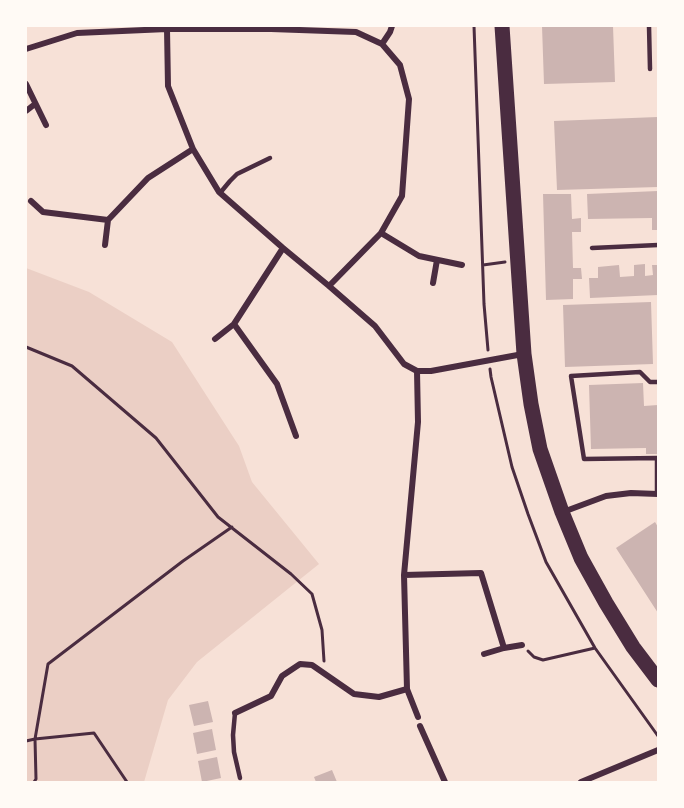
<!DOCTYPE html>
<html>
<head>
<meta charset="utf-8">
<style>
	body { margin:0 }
	#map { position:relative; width:684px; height:808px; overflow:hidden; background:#f7e1d7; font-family:Montserrat,sans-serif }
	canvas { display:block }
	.frame { position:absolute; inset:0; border:27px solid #fffaf5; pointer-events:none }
</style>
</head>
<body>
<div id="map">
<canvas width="684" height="808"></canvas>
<div class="frame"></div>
</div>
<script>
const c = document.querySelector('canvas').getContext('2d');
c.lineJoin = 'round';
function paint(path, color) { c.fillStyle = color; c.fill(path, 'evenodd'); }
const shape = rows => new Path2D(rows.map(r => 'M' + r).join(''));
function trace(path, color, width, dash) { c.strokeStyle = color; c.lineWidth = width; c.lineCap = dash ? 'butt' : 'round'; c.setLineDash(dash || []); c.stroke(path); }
paint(shape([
	[26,268,89,292,172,342,239,446,252,482,319,564,197,662,168,700,144,782,26,782]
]), '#ebcfc5');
paint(shape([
	[542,26,613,26,615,82,544,84],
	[658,117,658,187,557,190,554,121],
	[658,191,658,230,652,230,652,218,588,219,587,194],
	[543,194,571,194,572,219,581,218,581,232,572,232,573,268,581,268,582,279,573,279,573,299,546,300],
	[645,264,645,276,653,275,652,265,658,265,658,295,590,298,589,278,598,278,598,267,619,265,620,277,634,276,634,265],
	[651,302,653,364,565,367,563,305],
	[643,383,644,406,658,405,658,454,646,454,646,448,591,449,589,385],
	[655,522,658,527,658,613,616,548],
	[208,701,213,722,194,726,189,705],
	[212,729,216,750,197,754,193,733],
	[217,757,221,778,202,782,198,761],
	[332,770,337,782,316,782,314,777]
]), '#ccb4b1');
trace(shape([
	[474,26,484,304,488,350],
	[483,265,505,262],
	[26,347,72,366,156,438,218,517,291,574,312,594,322,630,324,661],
	[490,369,491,377,512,467,528,514,546,562,595,648,658,736],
	[528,651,534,657,543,660,595,648],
	[26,741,35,739,48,664,183,561,232,527],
	[34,782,36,779,35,739,94,733,127,782]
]), '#4a2c40', 3);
trace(shape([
	[649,26,650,69],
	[220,193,230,181,237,174,270,158],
	[592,248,658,245],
	[657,494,657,458,584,459,571,376,640,372,650,382,658,382],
	[235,713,233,735,234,752,240,778]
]), '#4a2c40', 4.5);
trace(shape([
	[167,29,168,86,193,149,219,192,283,248,329,286,375,326,404,364,417,371,418,422,404,575,407,689,418,717],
	[382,44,390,32,392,26],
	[26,49,77,33,167,29,271,29,356,32,382,44,400,65,409,99,402,196,381,233,329,286],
	[26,84,46,125],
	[26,111,35,104],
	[31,201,43,212,108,220,148,178,193,149],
	[381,233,419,256,462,265],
	[105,245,108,220],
	[283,248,234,324,277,384,296,436],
	[433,283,437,260],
	[215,339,234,324],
	[417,371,431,371,523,354],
	[563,512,606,496,631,493,658,494],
	[404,575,481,573,504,648,522,645],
	[484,654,504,648],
	[235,713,271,696,282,676,300,664,312,665,354,694,379,697,407,689],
	[420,726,445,782],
	[581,782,658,750]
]), '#4a2c40', 6);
trace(shape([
	[502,26,524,354,531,404,540,449,562,512,581,558,606,603,633,647,658,680]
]), '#4a2c40', 15);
</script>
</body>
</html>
